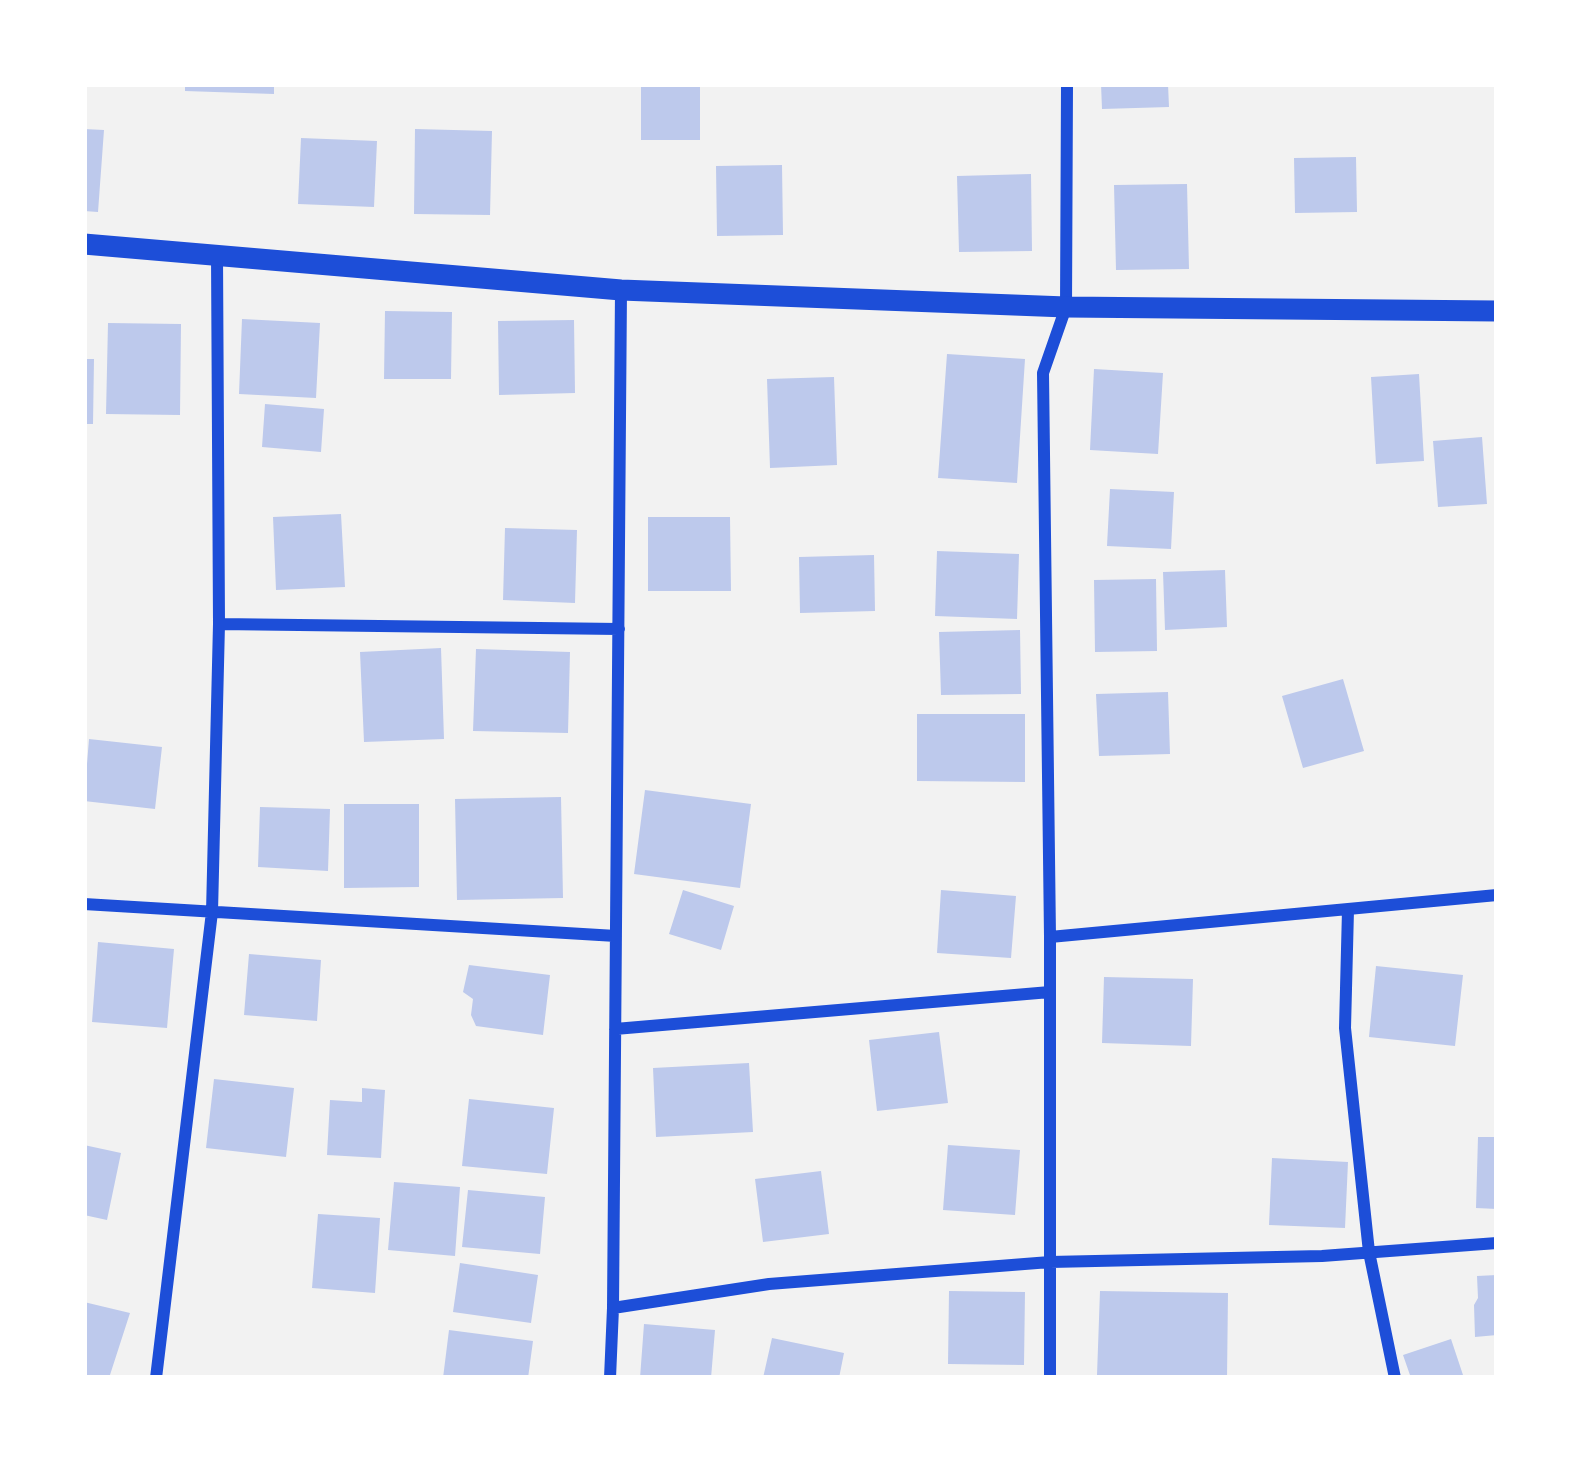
<!DOCTYPE html>
<html>
<head>
<meta charset="utf-8">
<style>
	body { margin:0 }
	#map { position:relative; width:1581px; height:1462px; overflow:hidden; background:#f2f2f2; font-family:Signika,sans-serif }
	canvas { display:block }
	.frame { position:absolute; inset:0; border:87px solid #fff; pointer-events:none }
</style>
</head>
<body>
<div id="map">
<canvas width="1581" height="1462"></canvas>
<div class="frame"></div>
</div>
<script>
const c = document.querySelector('canvas').getContext('2d');
c.lineJoin = 'round';
function paint(path, color) { c.fillStyle = color; c.fill(path, 'evenodd'); }
const shape = rows => new Path2D(rows.map(r => 'M' + r).join(''));
function trace(path, color, width, dash) { c.strokeStyle = color; c.lineWidth = width; c.lineCap = dash ? 'butt' : 'round'; c.setLineDash(dash || []); c.stroke(path); }
paint(shape([
	[185,84,274,84,274,94,185,91],
	[641,84,700,84,700,140,641,140],
	[1101,84,1168,84,1169,107,1102,109],
	[84,129,104,130,98,212,84,211],
	[415,129,492,131,490,215,414,214],
	[301,138,377,141,374,207,298,204],
	[1356,157,1357,212,1295,213,1294,158],
	[782,165,783,235,717,236,716,166],
	[1031,174,1032,251,959,252,957,176],
	[1187,184,1189,269,1116,270,1114,185],
	[385,311,452,312,451,379,384,379],
	[242,319,320,323,316,398,239,394],
	[574,320,575,393,499,395,498,321],
	[108,323,181,324,180,415,106,414],
	[947,354,1025,359,1017,483,938,478],
	[84,359,94,359,93,424,84,424],
	[1094,369,1163,373,1158,454,1090,450],
	[1419,374,1424,461,1376,464,1371,377],
	[834,377,837,465,770,468,767,379],
	[265,404,324,409,321,452,262,447],
	[1482,437,1487,504,1438,507,1433,441],
	[1110,489,1174,492,1171,549,1107,546],
	[341,514,345,587,276,590,273,517],
	[648,517,730,517,731,591,648,591],
	[505,528,577,530,575,603,503,600],
	[937,551,1019,554,1017,619,935,616],
	[874,555,875,611,800,613,799,557],
	[1225,570,1227,627,1165,630,1163,572],
	[1156,579,1157,651,1095,652,1094,580],
	[1020,630,1021,694,941,695,939,632],
	[441,648,444,739,364,742,360,652],
	[476,649,570,652,568,733,473,731],
	[1343,679,1364,751,1303,768,1282,696],
	[1168,692,1170,754,1099,756,1096,694],
	[917,714,1025,714,1025,782,917,781],
	[89,739,162,747,155,809,84,801],
	[645,790,751,804,740,888,634,874],
	[561,797,563,898,457,900,455,799],
	[344,804,419,804,419,887,344,888],
	[260,807,330,809,328,871,258,867],
	[683,890,734,906,721,950,669,934],
	[941,890,1016,896,1011,958,937,953],
	[98,942,174,949,167,1028,92,1022],
	[249,954,321,960,317,1021,244,1015],
	[469,965,550,975,543,1035,476,1026,471,1015,473,999,463,992],
	[1376,966,1463,975,1455,1046,1369,1037],
	[1104,977,1193,979,1191,1046,1102,1043],
	[939,1032,948,1103,877,1111,869,1040],
	[749,1063,753,1132,656,1137,653,1068],
	[214,1079,294,1088,286,1157,206,1148],
	[362,1088,385,1090,381,1158,327,1155,330,1100,362,1102],
	[469,1099,554,1108,547,1174,462,1166],
	[1478,1137,1497,1137,1497,1209,1476,1208],
	[84,1145,121,1153,107,1220,84,1215],
	[948,1145,1020,1150,1015,1215,943,1210],
	[1272,1158,1348,1162,1345,1228,1269,1225],
	[821,1171,829,1234,763,1242,755,1179],
	[394,1182,460,1187,455,1256,388,1250],
	[468,1190,545,1197,540,1254,462,1247],
	[318,1214,380,1218,375,1293,312,1288],
	[460,1263,538,1275,531,1323,453,1312],
	[1497,1275,1497,1335,1475,1337,1474,1305,1478,1298,1477,1276],
	[949,1291,1025,1292,1024,1365,948,1364],
	[1100,1291,1228,1293,1227,1378,1101,1378,1097,1375],
	[84,1302,130,1313,109,1378,84,1378],
	[644,1324,715,1330,711,1378,640,1378],
	[449,1330,533,1341,528,1378,443,1378],
	[772,1338,844,1353,839,1378,763,1378],
	[1451,1339,1464,1378,1411,1378,1403,1355]
]), '#bdc9ec');
trace(shape([
	[219,624,619,629],
	[84,904,616,936],
	[1348,910,1345,1028,1369,1252,1395,1378],
	[1050,937,1497,895],
	[615,1029,1050,992],
	[613,1308,769,1284,1050,1262,1322,1256,1497,1243],
	[156,1378,212,912,219,624,217,255],
	[610,1378,613,1308,621,290],
	[1050,1378,1050,937,1043,373,1066,307,1067,84]
]), '#1d4ed8', 12);
trace(shape([
	[84,244,621,290,1066,307,1497,311]
]), '#1d4ed8', 21);
</script>
</body>
</html>
